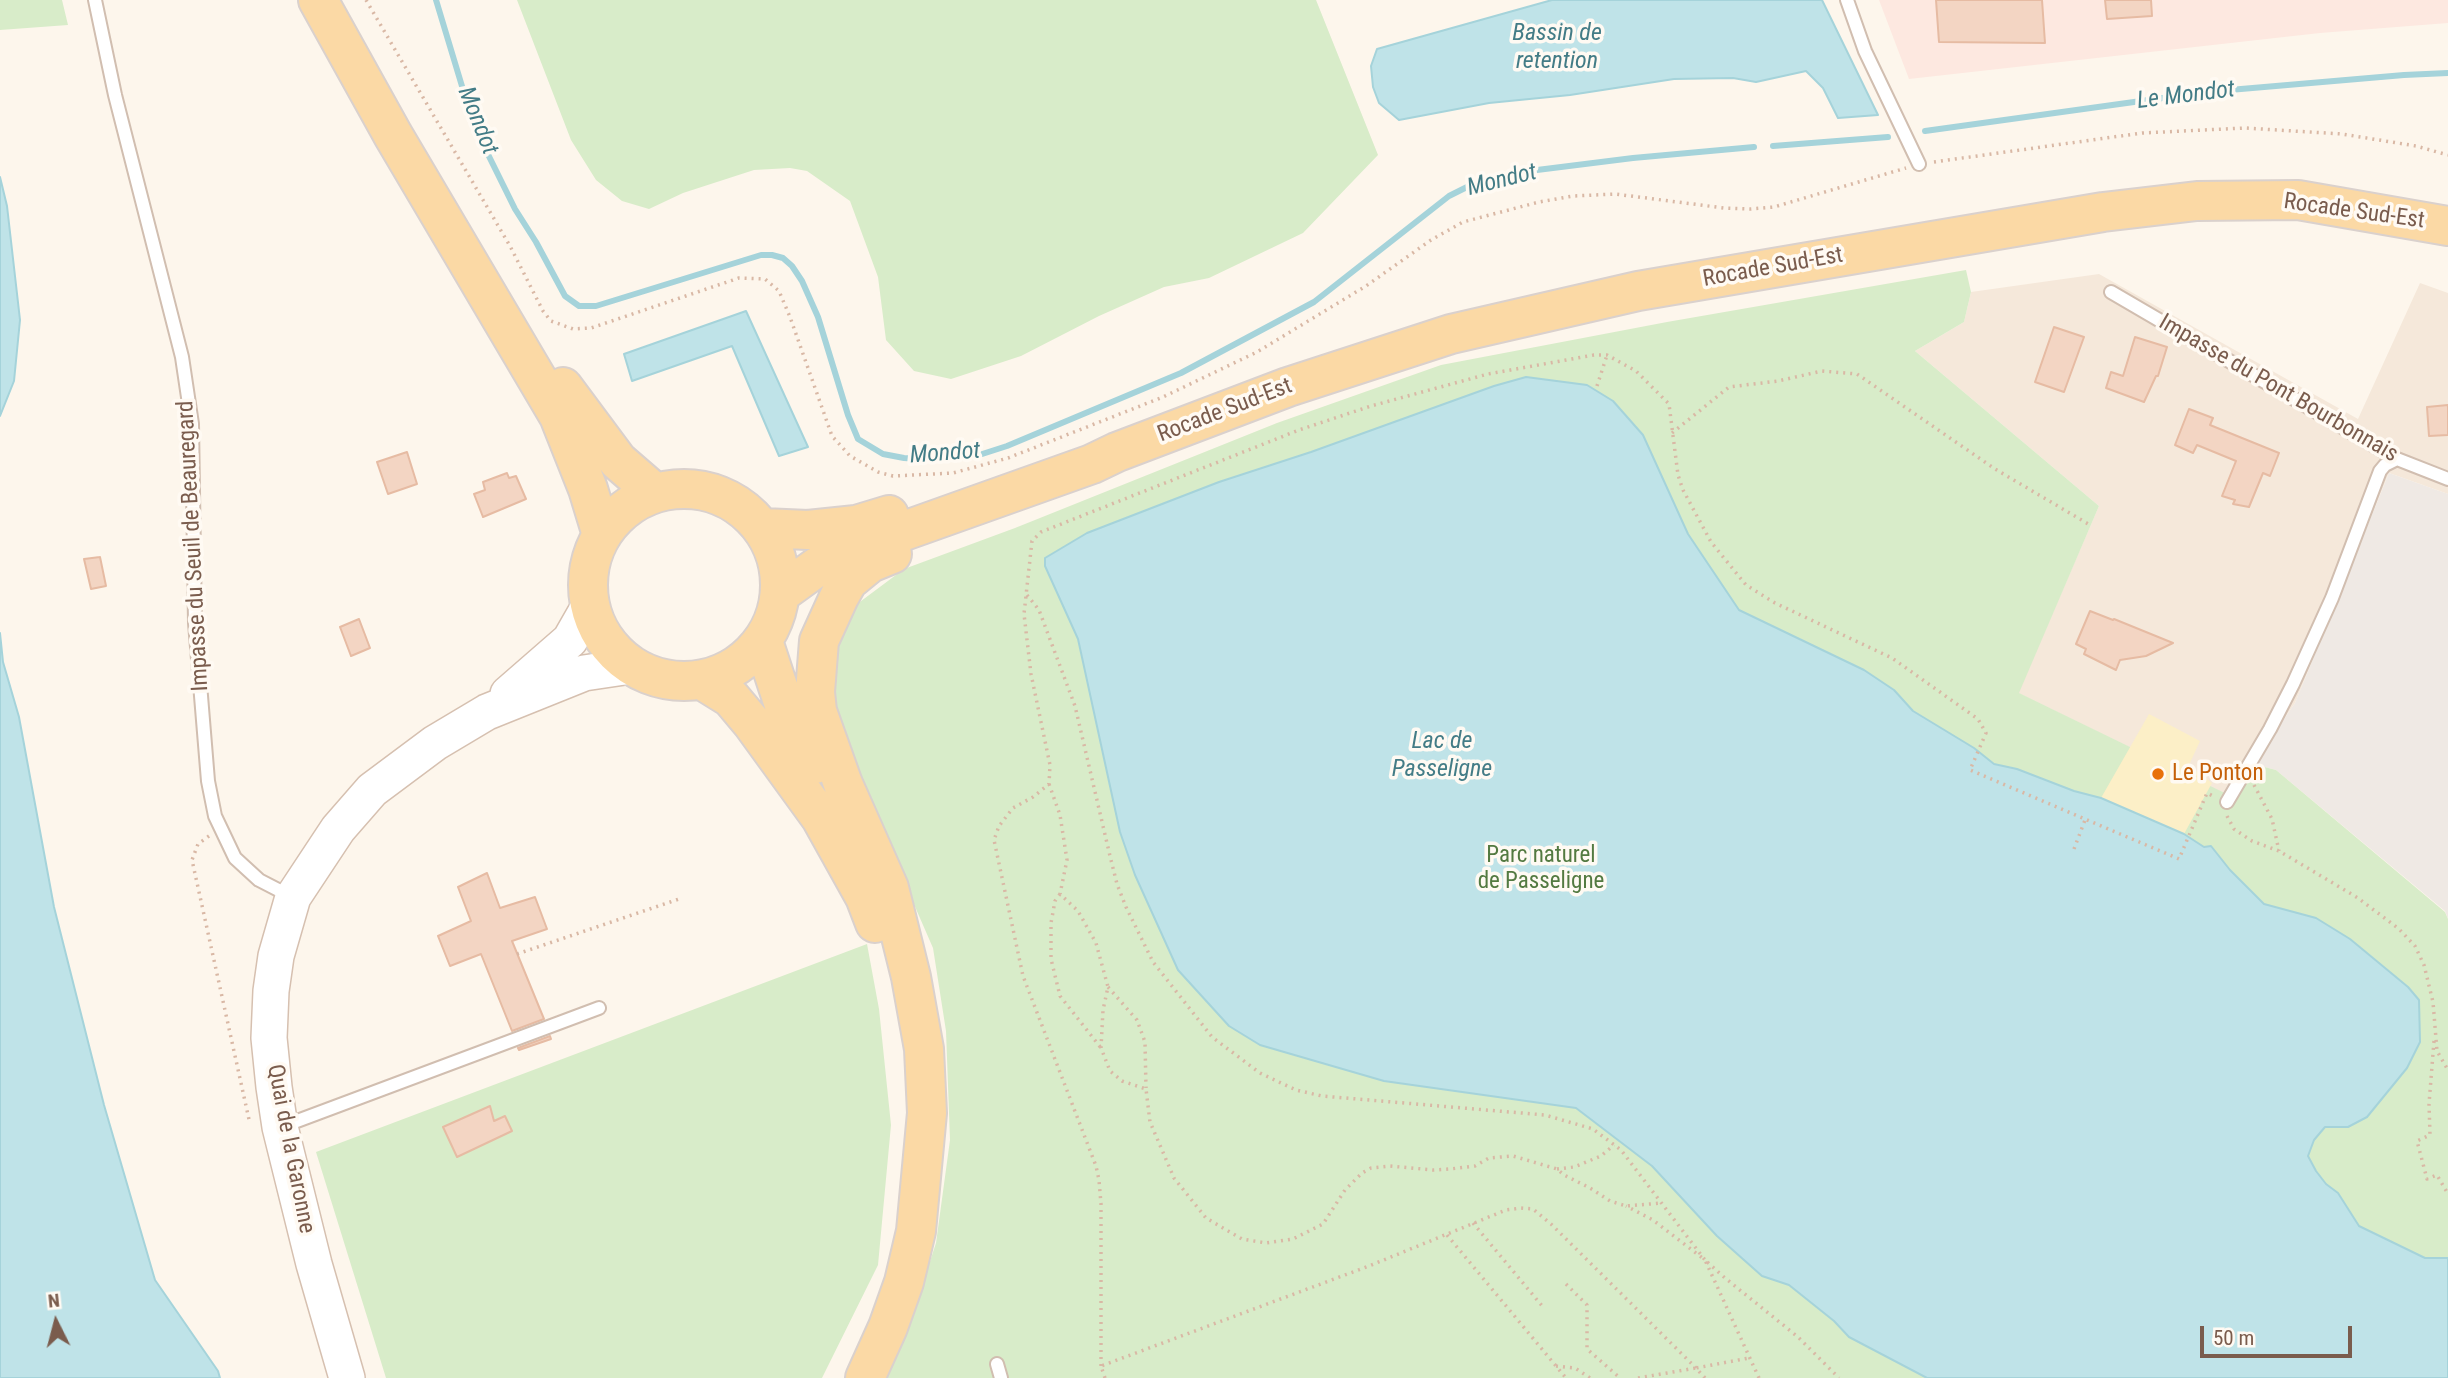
<!DOCTYPE html>
<html>
<head>
<meta charset="utf-8">
<style>
	body { margin:0 }
	#map { position:relative; width:2448px; height:1378px; overflow:hidden; background:#fdf6ec; font-family:"Roboto Condensed",sans-serif }
	canvas { display:block }
	.north { position:absolute; left:21px; top:1287px; width:70px; height:70px; -webkit-text-stroke:5px #fffaf3; paint-order:stroke; rotate:354deg; font-size:19px; font-weight:700; line-height:28px; text-align:center; color:#7a5c4d }
	.north::after { content:''; display:block; margin:auto; width:24px; height:32px; background:#7a5c4d; clip-path:polygon(50% 0,100% 100%,50% 72%,0 100%) }
	.scale { position:absolute; left:2200px; top:1326px; width:152px; height:32px; box-sizing:border-box; border:4px solid #7a5c4d; border-top:0; padding-left:9px; font-size:21px; line-height:24px; white-space:nowrap; color:#7a5c4d; -webkit-text-stroke:5px #fffaf3; paint-order:stroke }
</style>
</head>
<body>
<div id="map">
<canvas width="2448" height="1378"></canvas>
<div class="north">N</div>
<div class="scale">50 m</div>
</div>
<script>
const c = document.querySelector('canvas').getContext('2d');
c.lineJoin = 'round';
function paint(path, color) { c.fillStyle = color; c.fill(path, 'evenodd'); }
const shape = rows => new Path2D(rows.map(r => 'M' + r).join(''));
function trace(path, color, width, dash) { c.strokeStyle = color; c.lineWidth = width; c.lineCap = dash ? 'butt' : 'round'; c.setLineDash(dash || []); c.stroke(path); }
function write(font, color, halo, rows, align = 'center') {
  c.font = font + ' "Roboto Condensed",sans-serif'; c.lineWidth = 7; c.setLineDash([]); c.textBaseline = 'middle'; c.strokeStyle = halo; c.fillStyle = color; for (const [text, x, y, turn = 0] of rows) {
    c.save(); c.translate(x, y); c.rotate((+turn || 0) * Math.PI / 180); c.textAlign = isNaN(turn) ? turn : align; if (halo) c.strokeText(text, 0, 0); c.fillText(text, 0, 0); c.restore();
  }
}
paint(shape([
	[2099,274,2358,419,2420,283,2448,293,2448,494,2389,473,2295,703,2253,764,2236,799,2018,693,2099,506,1915,351,1964,322,1971,292]
]), '#f5e8da');
paint(shape([
	[1879,0,2448,0,2448,23,2320,33,1909,79]
]), '#fde8e0');
paint(shape([
	[2389,473,2448,494,2448,919,2445,911,2276,770,2253,764,2295,703]
]), '#efe9e4');
paint(shape([
	[0,0,62,0,68,25,0,30],
	[517,0,1316,0,1378,155,1303,233,1209,278,1164,287,1099,316,1021,356,951,379,914,371,886,340,878,277,850,201,807,171,790,168,754,170,683,193,649,209,622,201,596,180,571,140],
	[1966,270,1971,292,1964,322,1915,351,2099,506,2019,693,2235,798,2253,764,2276,770,2445,912,2448,919,2448,1378,886,1378,903,1343,936,1243,950,1140,946,1031,933,948,836,725,823,666,849,610,904,569,1015,528,1277,423,1441,365,1667,322],
	[867,944,879,1009,891,1125,878,1265,822,1378,386,1378,316,1152]
]), '#d8ecc9');
paint(shape([
	[2149,714,2200,741,2189,765,2212,783,2184,834,2101,798]
]), '#fcefc7');
const water = shape([
	[1552,0,1822,0,1878,115,1838,118,1823,88,1806,71,1756,82,1733,78,1674,79,1570,95,1489,103,1399,120,1379,103,1373,87,1371,66,1377,49,1552,0],
	[0,177,7,206,20,320,14,381,0,416,0,177],
	[746,311,808,447,779,456,732,346,632,381,624,354,746,311],
	[1526,377,1587,385,1613,401,1643,435,1688,534,1739,610,1864,670,1894,690,1913,711,1974,748,1994,764,2017,769,2074,791,2101,798,2184,834,2204,847,2211,846,2230,870,2264,904,2316,918,2350,939,2408,987,2419,1000,2420,1042,2407,1068,2367,1117,2348,1127,2325,1127,2314,1140,2308,1156,2316,1171,2326,1184,2338,1193,2359,1226,2425,1258,2448,1258,2448,1378,1927,1378,1849,1337,1834,1321,1789,1285,1762,1276,1717,1236,1652,1166,1576,1108,1384,1081,1260,1045,1229,1026,1178,970,1135,875,1120,832,1078,639,1045,566,1045,558,1087,533,1219,482,1311,452,1494,386,1526,377],
	[0,633,3,662,19,717,54,907,104,1105,155,1280,218,1371,220,1378,0,1378,0,633]
]);
paint(water, '#bfe3e8');
trace(water, '#a5d3da', 2);
trace(shape([
	[436,0,474,126,515,209,536,242,565,296,579,306,596,306,761,255,772,255,783,258,792,266,802,281,818,317,848,415,858,439,883,454,904,458,931,460,976,456,1007,446,1181,373,1314,302,1449,196,1469,186,1513,173,1633,158,1754,147],
	[1925,131,2206,92,2404,75,2448,73],
	[1773,146,1888,137]
]), '#a5d3da', 6);
const building = shape([
	[1936,0,2042,0,2045,43,1939,42,1936,0],
	[2105,0,2151,0,2152,16,2107,19,2105,0],
	[2054,327,2084,337,2064,392,2035,382,2054,327],
	[2135,337,2167,347,2158,376,2156,376,2144,402,2106,388,2111,372,2123,376,2135,337],
	[2448,405,2448,435,2429,436,2427,407,2448,405],
	[2189,409,2213,418,2210,425,2279,453,2270,476,2263,473,2249,507,2233,504,2235,500,2222,496,2236,461,2197,445,2193,453,2175,445,2189,409],
	[407,452,417,484,388,494,377,462,407,452],
	[507,473,509,478,516,476,526,499,483,517,474,494,485,490,483,482,507,473],
	[100,557,106,586,91,589,84,559,100,557],
	[2090,611,2113,620,2114,619,2173,643,2146,656,2120,660,2116,670,2084,654,2086,649,2076,644,2090,611],
	[359,619,370,648,351,656,340,627,359,619],
	[487,873,500,908,535,897,547,929,512,941,544,1019,512,1031,481,954,450,966,438,936,471,921,458,887,487,873],
	[550,1036,551,1039,519,1050,518,1048,550,1036],
	[490,1106,494,1121,505,1116,512,1131,457,1157,443,1127,490,1106]
]);
paint(building, '#f3d5c3');
trace(building, '#e6bba3', 2);
const lane = shape([
	[95,0,115,95,182,357,192,424,195,623,208,781,215,816,235,858,259,880,292,897],
	[1847,0,1865,51,1919,164],
	[2111,292,2397,459,2448,479],
	[2227,802,2270,729,2293,684,2332,598,2380,471,2385,465,2397,459],
	[281,1127,599,1008],
	[997,1364,1001,1378]
]);
const secondary = shape([
	[508,694,570,640,590,605],
	[347,1378,314,1264,280,1127,274,1087,269,1038,271,991,276,956,293,897,338,829,372,790,435,743,487,712,584,673,631,666]
]);
const primary = shape([
	[318,0,393,135,559,416,588,489,602,535],
	[563,387,618,461,655,493],
	'588 585a96 96 0 1 1 192 0a96 96 0 1 1-192 0Z',
	[763,528,808,530,856,525,889,515],
	[781,593,817,567,859,547,1092,464,1117,452,1288,387,1451,334,1638,291,2103,212,2197,201,2298,200,2448,226],
	[763,641,784,705,815,764],
	[702,680,731,698,752,723,821,818,865,897,875,923],
	[865,1378,888,1327,904,1282,916,1231,927,1113,924,1049,911,977,889,888,843,784,817,711,815,692,819,641,839,597,848,581,870,563,892,554]
]);
trace(lane, '#d1beb0', 16);
trace(secondary, '#d6c0b0', 38);
trace(primary, '#dad1cd', 42);
trace(shape([
	[366,0,510,246,543,311,551,321,573,329,591,328,739,278,765,279,779,291,790,317,832,436,850,456,878,472,893,476,953,473,1008,458,1163,397,1257,352,1366,286,1431,240,1463,222,1539,202,1573,196,1615,194,1724,208,1750,209,1774,207,1906,168],
	[1934,162,2142,133,2245,128,2342,134,2416,146,2448,155],
	[1597,386,1607,355],
	[1672,433,1729,387,1778,381,1822,371,1857,374,1995,469,2090,525],
	[1027,595,1039,610,1075,706,1110,856,1117,884,1126,907,1153,962,1212,1037,1260,1073,1296,1090,1322,1096,1545,1115,1593,1129,1621,1150,1705,1260,1653,1220,1626,1206],
	[1049,784,1060,815,1067,860,1060,894,1078,911,1096,943,1108,987,1103,1010,1101,1048,1110,1071,1122,1081,1146,1089,1150,1122,1174,1178,1206,1218,1242,1239,1266,1243,1293,1239,1323,1224,1345,1190,1362,1173,1371,1168,1390,1166,1433,1170,1450,1169,1475,1166,1489,1158,1513,1156,1557,1169,1564,1175,1590,1188,1610,1201,1626,1206,1662,1203],
	[2254,785,2272,819,2279,851],
	[2227,816,2234,829,2252,841,2279,851,2358,898,2399,929,2415,946,2424,965,2433,1002,2437,1051,2448,1070],
	[209,836,198,844,192,860,250,1124],
	[2074,849,2085,820],
	[1060,894,1055,901,1051,923,1051,959,1060,996,1101,1048],
	[517,954,682,898],
	[1108,987,1137,1020,1145,1042,1146,1088],
	[2434,1041,2429,1104,2430,1135,2417,1141,2427,1179,2437,1175,2448,1194],
	[1557,1169,1574,1167,1601,1156,1614,1145],
	[1473,1223,1543,1307],
	[1447,1235,1566,1378],
	[1566,1284,1587,1305,1587,1349,1620,1378],
	[1101,1366,1101,1204,1099,1180,1096,1166,1023,976,994,840,999,826,1013,808,1033,797,1049,784,1050,765,1031,674,1024,614,1032,541,1041,532,1299,430,1371,406,1488,374,1594,355,1607,355,1636,371,1669,404,1678,475,1683,490,1711,542,1746,585,1775,603,1892,658,1978,719,1986,733,1970,770,2179,859,2207,793,2213,796],
	[1556,1366,1575,1368,1590,1378],
	[1105,1378,1101,1366,1369,1266,1506,1210,1521,1208,1533,1209,1551,1224,1696,1368],
	[1638,1378,1696,1368],
	[1705,1378,1696,1368,1749,1358],
	[1759,1378,1705,1260,1725,1278,1798,1337,1839,1378]
]), '#d9b8a5', 3.5, [2, 5]);
trace(lane, '#fff', 12);
trace(secondary, '#fff', 35);
trace(primary, '#fbd9a5', 38);
for (const [x, y, r, color] of [
	[2158,774,7,"#e8710a"]
]) { const dot = new Path2D(); dot.arc(x, y, r, 0, 2 * Math.PI); c.fillStyle = color; c.fill(dot); trace(dot, '#fffaf3', 2.5); }
write('23px', '#7a5c4d', '#fffaf3', [
	["Rocade Sud-Est",2354,212,8],
	["Rocade Sud-Est",1773,268,-10],
	["Impasse du Pont Bourbonnais",2278,389,30],
	["Rocade Sud-Est",1225,411,-21],
	["Impasse du Seuil de Beauregard",194,546,-93],
	["Quai de la Garonne",290,1149,79]
]);
write('23px', '#c56008', '#fffaf3', [
	["Le Ponton",2172,774]
], 'left');
write('23px', '#537a41', '#fffaf3', [
	["Parc naturel",1541,856],
	["de Passeligne",1541,882]
]);
write('italic 24px', '#437c86', '#fffaf3', [
	["Bassin de",1557,34],
	["retention",1557,62],
	["Le Mondot",2186,96,-7],
	["Mondot",477,121,68],
	["Mondot",1502,181,-14],
	["Mondot",945,454,-4],
	["Lac de",1442,742],
	["Passeligne",1442,770]
]);
</script>
</body>
</html>
